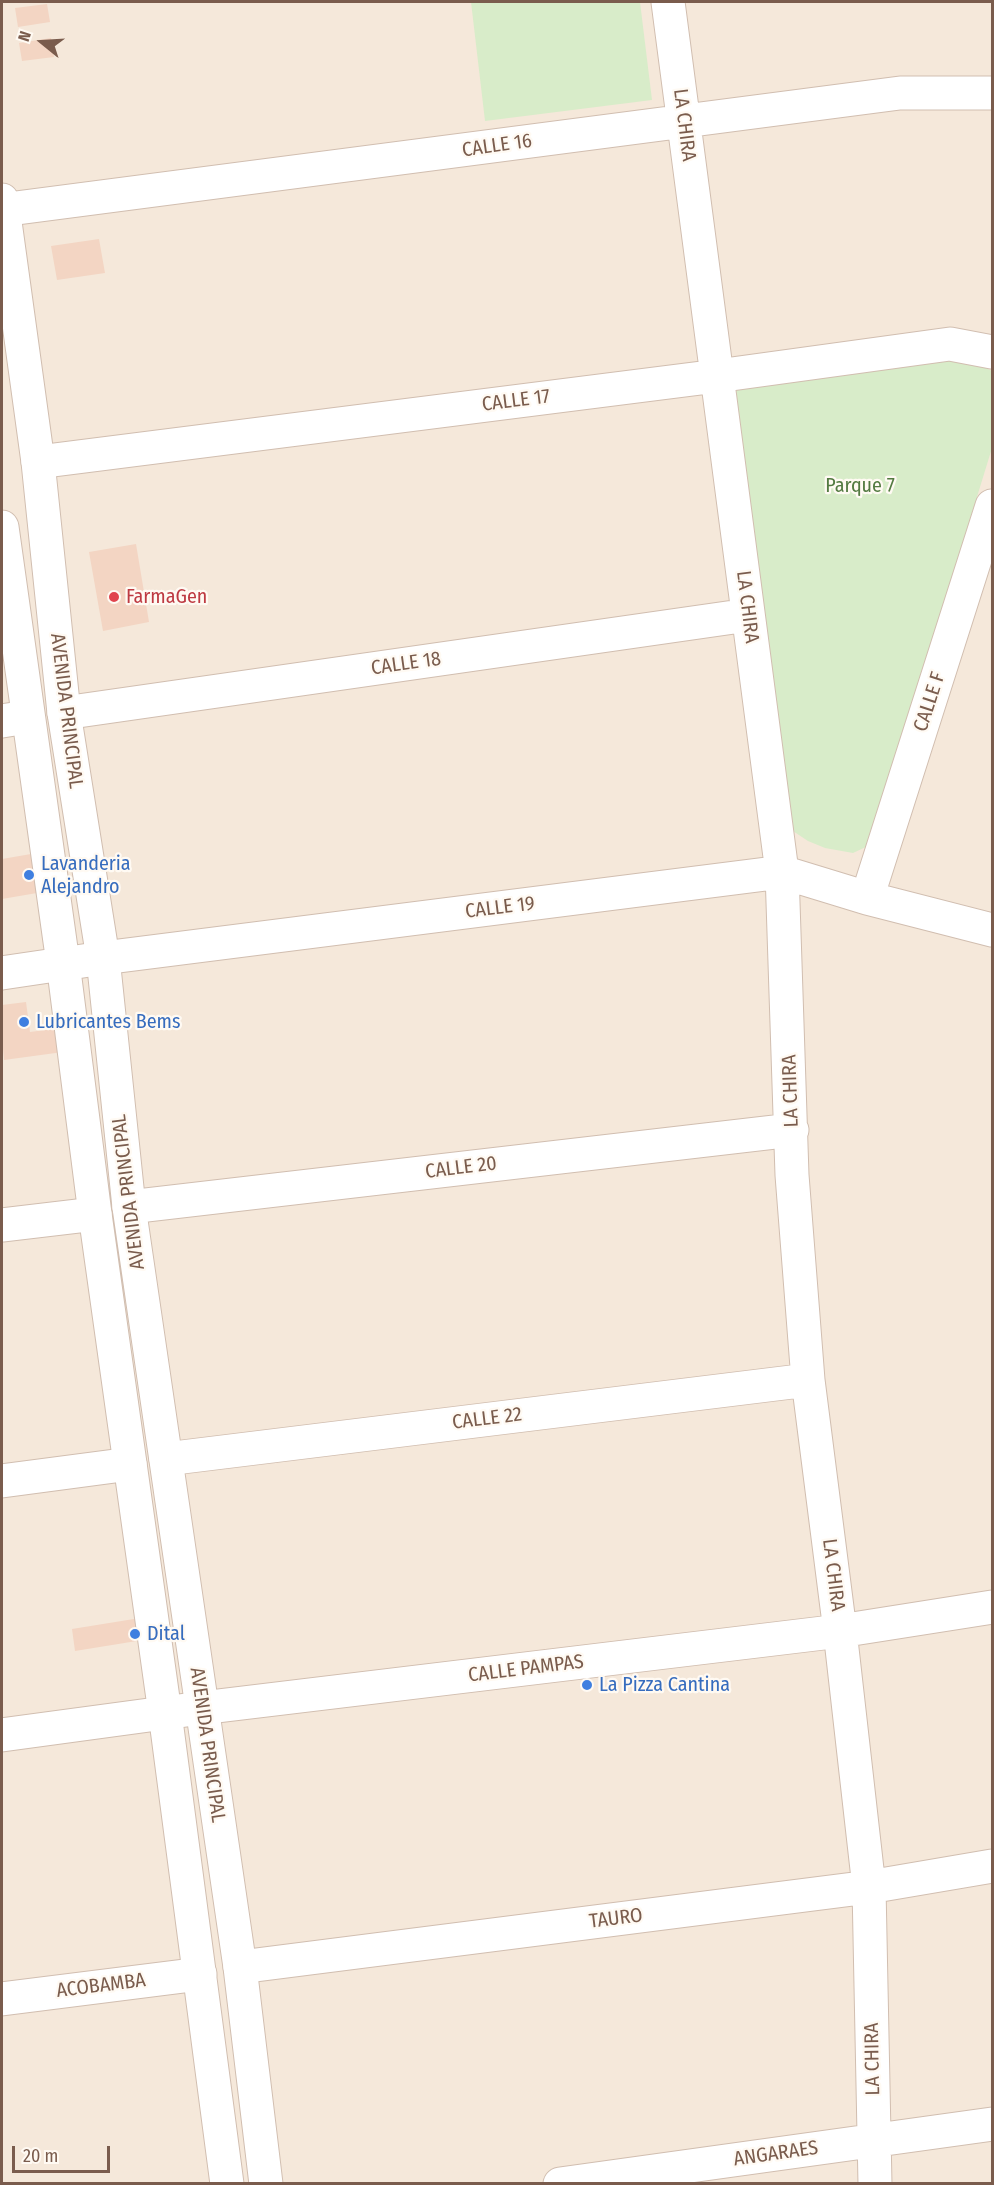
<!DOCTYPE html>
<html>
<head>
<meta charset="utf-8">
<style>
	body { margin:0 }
	#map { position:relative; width:994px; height:2185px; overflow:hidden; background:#fdf6ec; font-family:"Fira Sans Condensed",sans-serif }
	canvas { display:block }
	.frame { position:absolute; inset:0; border:3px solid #7a5c4d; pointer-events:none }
	.north { position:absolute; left:12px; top:12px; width:60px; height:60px; -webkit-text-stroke:4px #fffaf3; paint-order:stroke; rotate:288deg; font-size:16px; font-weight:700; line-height:24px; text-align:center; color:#7a5c4d }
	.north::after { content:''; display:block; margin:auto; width:21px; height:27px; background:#7a5c4d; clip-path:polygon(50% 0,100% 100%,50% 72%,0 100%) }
	.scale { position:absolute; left:12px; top:2146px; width:98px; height:27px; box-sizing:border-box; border:3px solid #7a5c4d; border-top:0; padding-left:8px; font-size:18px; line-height:21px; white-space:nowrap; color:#7a5c4d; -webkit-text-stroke:4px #fffaf3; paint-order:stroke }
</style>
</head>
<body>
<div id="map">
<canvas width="994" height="2185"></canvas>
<div class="frame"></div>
<div class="north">N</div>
<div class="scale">20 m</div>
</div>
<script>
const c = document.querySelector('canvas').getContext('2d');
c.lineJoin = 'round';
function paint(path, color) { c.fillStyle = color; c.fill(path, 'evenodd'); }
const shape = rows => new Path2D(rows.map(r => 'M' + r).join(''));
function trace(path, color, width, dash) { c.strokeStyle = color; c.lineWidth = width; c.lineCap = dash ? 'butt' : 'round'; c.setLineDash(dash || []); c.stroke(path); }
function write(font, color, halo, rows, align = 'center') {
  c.font = font + ' "Fira Sans Condensed",sans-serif'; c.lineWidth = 4.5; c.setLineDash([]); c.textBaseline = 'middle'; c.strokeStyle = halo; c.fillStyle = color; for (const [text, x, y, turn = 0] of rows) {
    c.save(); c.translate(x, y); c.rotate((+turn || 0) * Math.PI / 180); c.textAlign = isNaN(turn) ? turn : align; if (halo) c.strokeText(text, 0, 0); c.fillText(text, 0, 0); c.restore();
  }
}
paint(shape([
	[2,2,992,2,992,2183,2,2183]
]), '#f5e8da');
paint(shape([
	[471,2,640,2,652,100,485,121],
	[968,359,992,371,992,448,870,845,853,853,825,848,808,841,790,829,730,387,910,364]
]), '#d8ecc9');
paint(shape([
	[47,4,50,22,18,27,15,8],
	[51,38,54,57,22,61,19,43],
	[99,239,105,273,57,280,51,246],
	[136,544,149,622,103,631,89,552],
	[31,854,37,893,2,899,2,859],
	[26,1002,30,1032,60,1028,63,1052,4,1060,2,1037,2,1005],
	[140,1618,143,1640,75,1651,72,1629]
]), '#f3d5c3');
const minor = shape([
	[668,2,782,872,792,1175,808,1380,840,1631,869,1887,875,2184],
	[2,210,900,93,992,93],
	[38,462,717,376,950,344,992,352],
	[64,713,748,615],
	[2,721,27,717],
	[867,898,992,506],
	[2,973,103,958,782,872,867,898,992,930],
	[129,1207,792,1130],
	[2,1225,95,1214],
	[166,1459,808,1380],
	[2,1481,130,1464],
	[2,1735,201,1708,840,1631,992,1607],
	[240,1967,869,1887,992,1866],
	[2,1999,200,1974],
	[560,2184,992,2124]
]);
const tertiary = shape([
	[2,200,38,462,64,713,103,958,129,1207,240,1967,266,2184],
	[2,527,63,963,95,1214,165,1713,227,2184]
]);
trace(minor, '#d1beb0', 35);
trace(tertiary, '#d1beb0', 35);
trace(minor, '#fff', 33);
trace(tertiary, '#fff', 33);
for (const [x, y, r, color] of [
	[114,597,6,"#e0444e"],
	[29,875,6,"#3f7fe0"],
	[24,1022,6,"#3f7fe0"],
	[135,1634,6,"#3f7fe0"],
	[587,1685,6,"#3f7fe0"]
]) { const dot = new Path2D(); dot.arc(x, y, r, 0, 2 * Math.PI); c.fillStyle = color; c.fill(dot); trace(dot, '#fffaf3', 2); }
write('20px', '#7a5c4d', '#fffaf3', [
	["LA CHIRA",684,125,83],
	["CALLE 16",497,146,-8],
	["CALLE 17",516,401,-7],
	["LA CHIRA",747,607,83],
	["CALLE 18",406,664,-8],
	["CALLE F",930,702,-72],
	["AVENIDA PRINCIPAL",66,711,83],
	["CALLE 19",500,908,-7],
	["LA CHIRA",791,1091,-92],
	["CALLE 20",461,1168,-7],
	["AVENIDA PRINCIPAL",129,1192,-97],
	["CALLE 22",487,1419,-7],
	["LA CHIRA",833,1575,83],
	["CALLE PAMPAS",526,1669,-7],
	["AVENIDA PRINCIPAL",207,1745,82],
	["TAURO",616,1919,-7],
	["ACOBAMBA",101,1986,-7],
	["LA CHIRA",873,2059,-91],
	["ANGARAES",776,2154,-8]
]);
write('20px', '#537a41', '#fffaf3', [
	["Parque 7",860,486]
]);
write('20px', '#be3a42', '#fffaf3', [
	["FarmaGen",126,597]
], 'left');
write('20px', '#366cbe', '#fffaf3', [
	["Lavanderia",41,864],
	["Alejandro",41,887],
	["Lubricantes Bems",36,1022],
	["Dital",147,1634],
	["La Pizza Cantina",599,1685]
], 'left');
</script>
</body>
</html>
